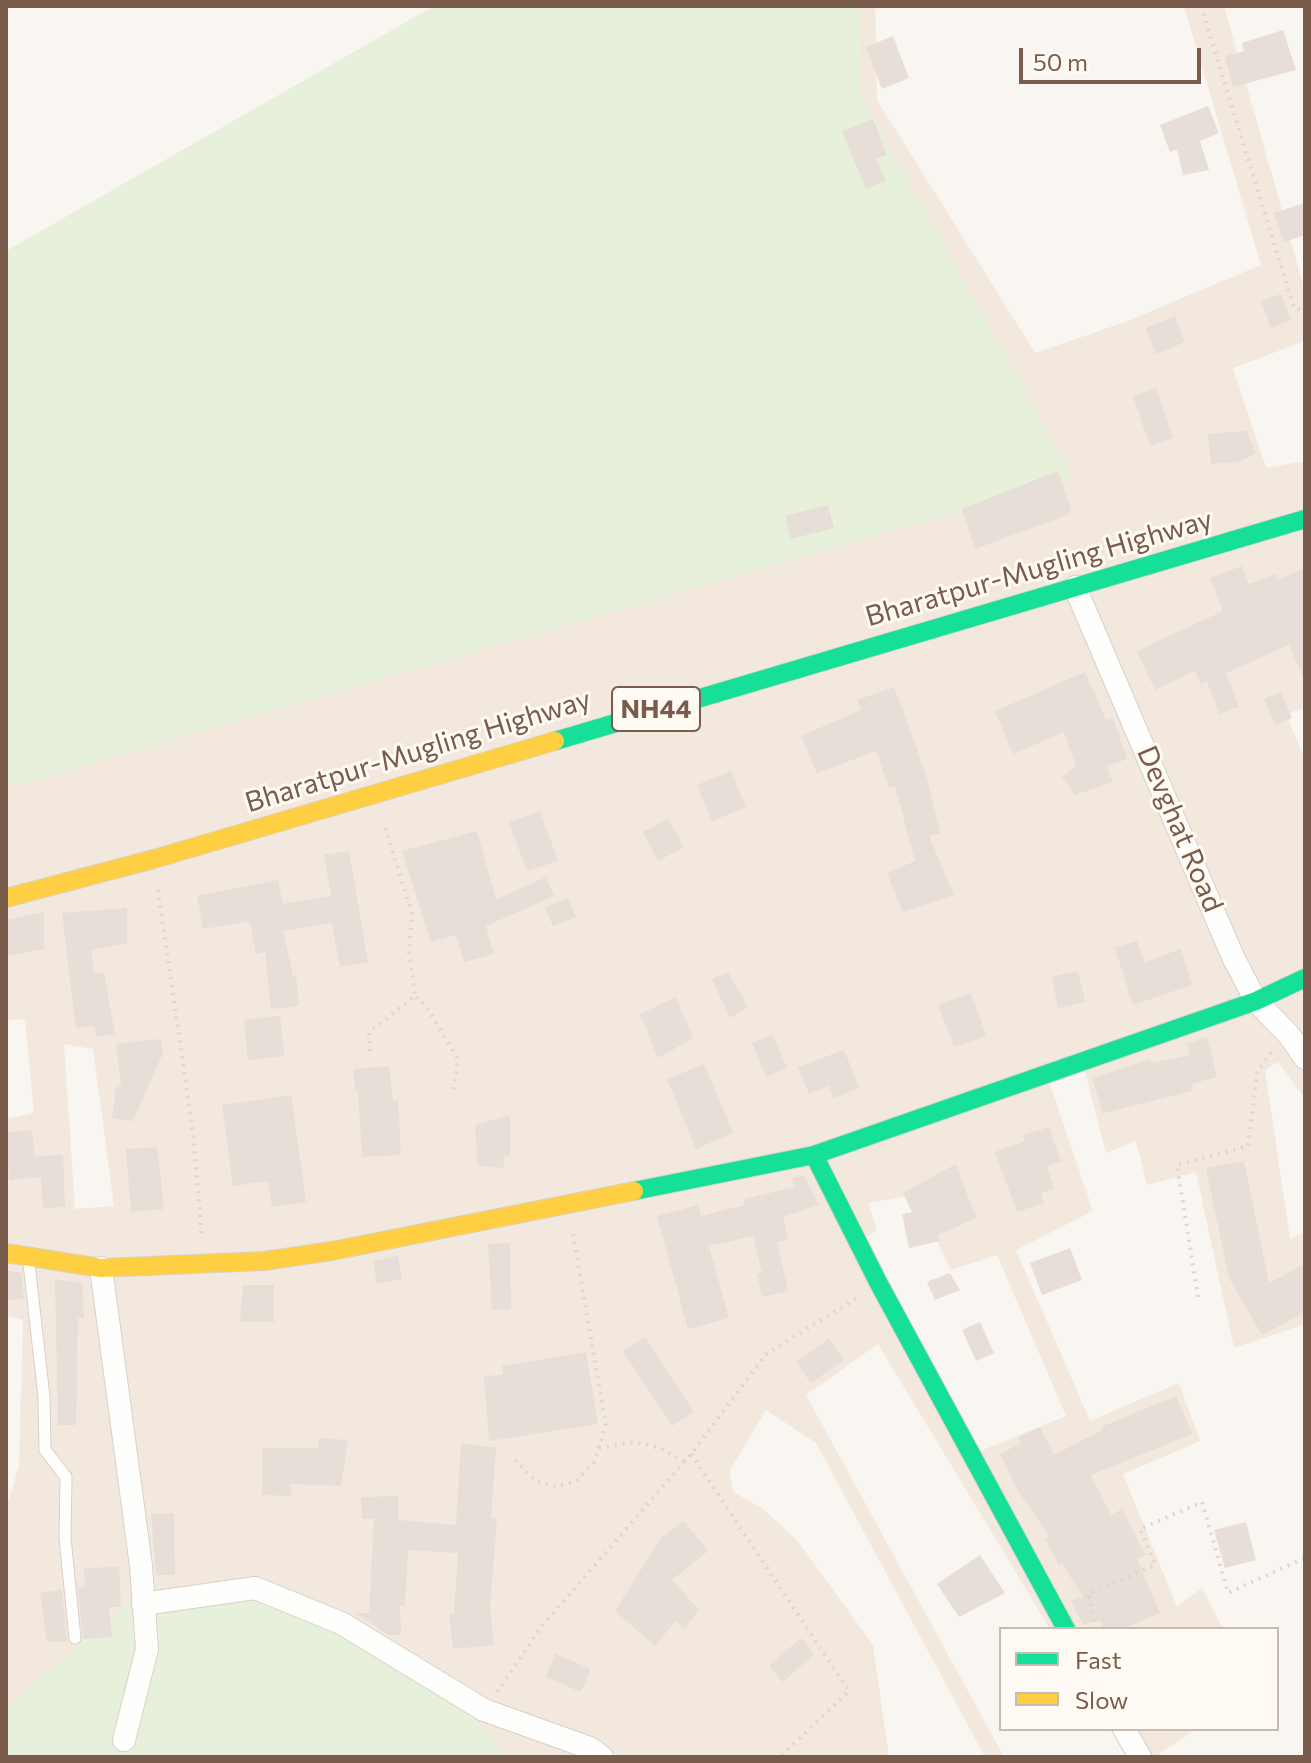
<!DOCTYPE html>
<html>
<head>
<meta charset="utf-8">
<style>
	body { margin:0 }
	#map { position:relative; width:1311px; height:1763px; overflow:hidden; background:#f9f5f0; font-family:Commissioner,sans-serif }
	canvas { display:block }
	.frame { position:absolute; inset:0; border:8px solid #7a5c4d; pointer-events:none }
	.legend { position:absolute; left:999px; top:1627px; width:280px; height:104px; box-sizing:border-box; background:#fffaf3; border:2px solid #cabbb1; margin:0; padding:10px 14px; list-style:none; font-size:24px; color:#7a5c4d }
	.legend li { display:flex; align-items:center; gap:16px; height:40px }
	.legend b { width:40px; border:2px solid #cabbb1 }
	.scale { position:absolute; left:1019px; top:48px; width:182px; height:36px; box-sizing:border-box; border:4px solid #7a5c4d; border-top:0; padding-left:10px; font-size:24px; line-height:28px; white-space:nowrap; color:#7a5c4d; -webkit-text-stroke:6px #fffaf3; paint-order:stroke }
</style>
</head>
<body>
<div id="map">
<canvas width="1311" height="1763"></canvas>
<div class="frame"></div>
<ul class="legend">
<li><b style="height:10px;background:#16e098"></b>Fast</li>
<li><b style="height:10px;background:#ffcf43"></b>Slow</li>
</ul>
<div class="scale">50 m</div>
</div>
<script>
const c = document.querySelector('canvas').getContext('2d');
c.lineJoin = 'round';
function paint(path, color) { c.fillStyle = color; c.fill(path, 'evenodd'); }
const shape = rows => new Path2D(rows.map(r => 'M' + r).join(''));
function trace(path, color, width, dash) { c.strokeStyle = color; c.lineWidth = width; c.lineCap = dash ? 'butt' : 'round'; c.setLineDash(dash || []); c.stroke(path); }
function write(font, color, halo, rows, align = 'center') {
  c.font = font + ' Commissioner,sans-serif'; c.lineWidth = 6; c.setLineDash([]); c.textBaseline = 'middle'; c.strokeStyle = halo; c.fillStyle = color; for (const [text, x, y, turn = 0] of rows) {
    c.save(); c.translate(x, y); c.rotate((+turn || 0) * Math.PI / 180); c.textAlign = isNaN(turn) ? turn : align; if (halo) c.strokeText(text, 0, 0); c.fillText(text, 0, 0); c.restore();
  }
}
paint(shape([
	[859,6,875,6,877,100,1035,353,1125,322,1261,265,1184,6,1224,6,1305,291,1305,341,1233,368,1266,468,1305,461,1305,708,1286,714,1305,759,1305,1012,1302,1014,1305,1021,1305,1098,1278,1062,1265,1070,1290,1239,1305,1232,1305,1324,1234,1348,1196,1172,1147,1185,1136,1141,1106,1153,1084,1068,1048,1078,1093,1211,1016,1250,1090,1421,1179,1383,1200,1441,1123,1474,1177,1607,1202,1588,1223,1629,1050,1629,878,1344,806,1395,1004,1757,985,1757,816,1443,766,1410,730,1470,733,1492,763,1509,797,1540,873,1645,889,1757,507,1757,434,1673,151,1585,6,1706,6,1508,19,1466,23,1320,6,1316,6,1119,34,1113,25,1019,6,1020,6,788,1072,478,858,90],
	[64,1044,93,1049,114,1206,75,1209],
	[915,1195,951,1270,997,1255,1066,1416,978,1452,856,1245,877,1230,868,1203],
	[1110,1729,1196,1729,1160,1753,1162,1757,1126,1757]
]), '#f2e8de');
paint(shape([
	[434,6,859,6,858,90,1073,478,6,788,6,251],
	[151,1585,254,1600,434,1673,507,1757,6,1757,6,1706]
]), '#e7f0db');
paint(shape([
	[1283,30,1296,70,1233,87,1225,56,1244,51,1242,43],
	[893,36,909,78,882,89,866,47],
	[1208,106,1219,133,1200,141,1209,170,1183,175,1177,149,1170,152,1160,125],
	[873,119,887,155,876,159,886,181,866,189,842,131],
	[1305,203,1305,235,1284,242,1274,213],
	[1281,294,1291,320,1271,328,1261,301],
	[1175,316,1185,342,1156,354,1146,328],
	[1156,388,1173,438,1150,446,1133,396],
	[1247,431,1256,454,1237,462,1211,464,1208,434],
	[1058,471,1071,510,1067,515,975,549,962,509],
	[828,505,834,528,791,539,785,516],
	[1242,566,1249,584,1276,574,1278,579,1305,568,1305,681,1289,645,1226,673,1239,707,1219,714,1207,681,1201,684,1195,671,1155,690,1137,651,1223,611,1210,578],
	[1085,672,1106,720,1113,718,1127,759,1107,766,1113,782,1075,795,1062,777,1076,766,1064,732,1013,754,995,711],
	[894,687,926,774,940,833,929,836,954,895,903,912,887,873,915,861,895,786,889,788,876,751,817,773,801,736,861,710,857,700],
	[1281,692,1292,718,1275,725,1264,699],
	[731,771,746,807,712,821,697,785],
	[540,811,558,861,527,871,509,822],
	[668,819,684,847,658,861,643,832],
	[477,831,496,900,546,877,554,896,486,926,494,954,464,962,456,935,431,942,402,851],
	[349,851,368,962,340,967,332,923,283,931,293,976,296,976,299,1006,271,1009,265,952,256,954,250,921,203,929,197,896,278,880,283,904,331,896,324,855],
	[568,898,576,917,553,926,545,907],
	[127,908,127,943,91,950,94,974,104,973,115,1034,96,1037,94,1026,76,1028,62,913],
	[44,912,44,949,6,956,6,920],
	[1137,941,1144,962,1181,949,1192,985,1133,1005,1115,948],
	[1078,971,1085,1002,1058,1008,1052,977],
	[728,972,748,1007,730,1018,712,979],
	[971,993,986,1036,954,1047,938,1005],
	[676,997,693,1038,658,1058,640,1014],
	[280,1016,284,1056,248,1060,244,1020],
	[773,1035,787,1068,766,1077,752,1043],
	[1207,1037,1217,1077,1191,1084,1192,1091,1103,1113,1092,1078,1150,1059,1151,1063,1190,1055,1187,1044],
	[161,1039,163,1053,133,1121,112,1118,116,1088,121,1085,116,1044],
	[844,1050,859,1088,833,1098,829,1086,809,1094,798,1067],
	[704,1064,733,1133,696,1149,667,1079],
	[389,1066,393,1101,398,1100,401,1155,362,1157,358,1090,355,1090,353,1069],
	[291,1095,306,1202,272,1207,268,1181,233,1186,222,1105],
	[510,1115,510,1156,503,1157,504,1168,478,1166,475,1125],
	[1049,1127,1061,1162,1047,1166,1054,1189,1041,1193,1044,1203,1017,1212,995,1152,1025,1141,1023,1135],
	[32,1130,35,1156,63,1155,65,1207,43,1208,41,1177,9,1180,6,1132],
	[157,1147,164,1209,131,1212,126,1149],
	[1244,1161,1269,1283,1305,1264,1305,1312,1262,1335,1229,1278,1206,1168],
	[956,1164,976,1218,938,1235,940,1241,909,1248,902,1214,912,1212,903,1193],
	[804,1175,819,1205,783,1217,788,1239,777,1242,788,1291,762,1297,757,1274,762,1273,753,1236,709,1246,729,1318,688,1329,657,1216,698,1205,701,1216,745,1205,744,1199,795,1187,792,1178],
	[510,1243,511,1309,492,1310,488,1244],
	[1070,1248,1082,1280,1042,1295,1030,1263],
	[398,1256,402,1279,377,1284,373,1261],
	[6,1271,21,1272,24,1298,6,1301],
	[950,1273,960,1290,935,1300,927,1282],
	[55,1279,82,1283,84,1318,78,1318,76,1425,58,1425],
	[243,1285,274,1285,274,1322,240,1322],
	[980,1322,994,1353,976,1361,962,1330],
	[645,1337,694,1412,672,1426,623,1351],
	[829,1339,844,1360,811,1383,796,1362],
	[586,1352,598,1424,489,1441,484,1376,503,1375,502,1366],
	[1176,1396,1192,1434,1091,1475,1111,1515,1122,1509,1145,1555,1137,1559,1160,1613,1122,1629,1104,1629,1100,1620,1083,1625,1071,1601,1083,1597,1062,1563,1059,1565,1045,1539,1050,1537,1018,1491,1000,1454,1021,1443,1018,1438,1040,1427,1054,1455,1102,1430,1101,1427],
	[319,1438,348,1440,341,1486,291,1484,291,1496,262,1495,262,1448,318,1448],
	[461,1444,496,1447,491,1518,497,1519,490,1606,494,1645,453,1649,449,1614,454,1614,458,1553,408,1550,405,1606,400,1606,401,1635,388,1635,356,1613,369,1613,374,1519,362,1519,361,1497,398,1496,398,1520,456,1525],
	[174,1513,175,1575,156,1575,151,1514],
	[684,1521,708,1551,672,1580,699,1610,684,1629,675,1621,655,1646,615,1611,661,1538],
	[1246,1522,1256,1560,1225,1568,1214,1530],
	[980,1555,1005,1593,959,1617,937,1584],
	[119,1567,121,1607,109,1607,112,1637,83,1639,78,1588,85,1587,84,1568],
	[62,1590,67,1641,47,1642,40,1593],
	[801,1638,814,1654,783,1682,769,1666],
	[555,1654,591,1669,581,1692,546,1677]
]), '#e6ded7');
const lane = shape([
	[28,1255,44,1397,45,1450,66,1477,65,1538,75,1638]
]);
const street = shape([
	[1075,587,1233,957,1256,1001,1289,1035,1305,1058],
	[101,1268,141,1566,147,1649,124,1740],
	[143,1604,255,1588,341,1623,484,1710,590,1748,602,1757],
	[1124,1729,1140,1757]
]);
const fast = shape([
	[555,741,1305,519],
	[814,1155,879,1284,1066,1629],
	[634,1191,814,1155,1256,1001,1305,978]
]);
const slow = shape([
	[6,898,154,859,555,741],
	[6,1253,101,1268,264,1261,332,1251,634,1191]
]);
trace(lane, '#d7d1cb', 13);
trace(street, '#d7d1cb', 24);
trace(fast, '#d9d2cb', 20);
trace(slow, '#d9d2cb', 20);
trace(shape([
	[1201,6,1294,308,1305,311],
	[158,890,193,1134,202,1238],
	[416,997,427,1007,458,1059,453,1092],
	[370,1051,369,1032,415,996,409,951,412,914,384,823],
	[1198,1297,1177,1165,1248,1146,1257,1072,1273,1050],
	[599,1448,635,1442,660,1448,684,1461],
	[691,1454,849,1691,780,1757],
	[515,1460,536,1481,556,1487,576,1481,594,1462,606,1426,572,1228],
	[1097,1629,1088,1594,1155,1565,1140,1529,1202,1502,1228,1593,1305,1558],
	[497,1692,542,1626,691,1454,766,1354,857,1298]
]), '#dcd5d0', 4, [2, 6]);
trace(lane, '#fefefd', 11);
trace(street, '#fefefd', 22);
trace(fast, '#16e098', 18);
trace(slow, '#ffcf43', 18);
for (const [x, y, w] of [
	[656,709,88]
]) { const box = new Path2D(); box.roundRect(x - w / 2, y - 22, w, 44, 6); c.fillStyle = '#fffaf3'; c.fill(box); trace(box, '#7a5c4d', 2); }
write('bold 26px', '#7a5c4d', null, [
	["NH44",656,709]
]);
write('28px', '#7a5c4d', '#fffaf3', [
	["Bharatpur-Mugling Highway",1039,568,-16],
	["Bharatpur-Mugling Highway",418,751,-17],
	["Devghat Road",1180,829,67]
]);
</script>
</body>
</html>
